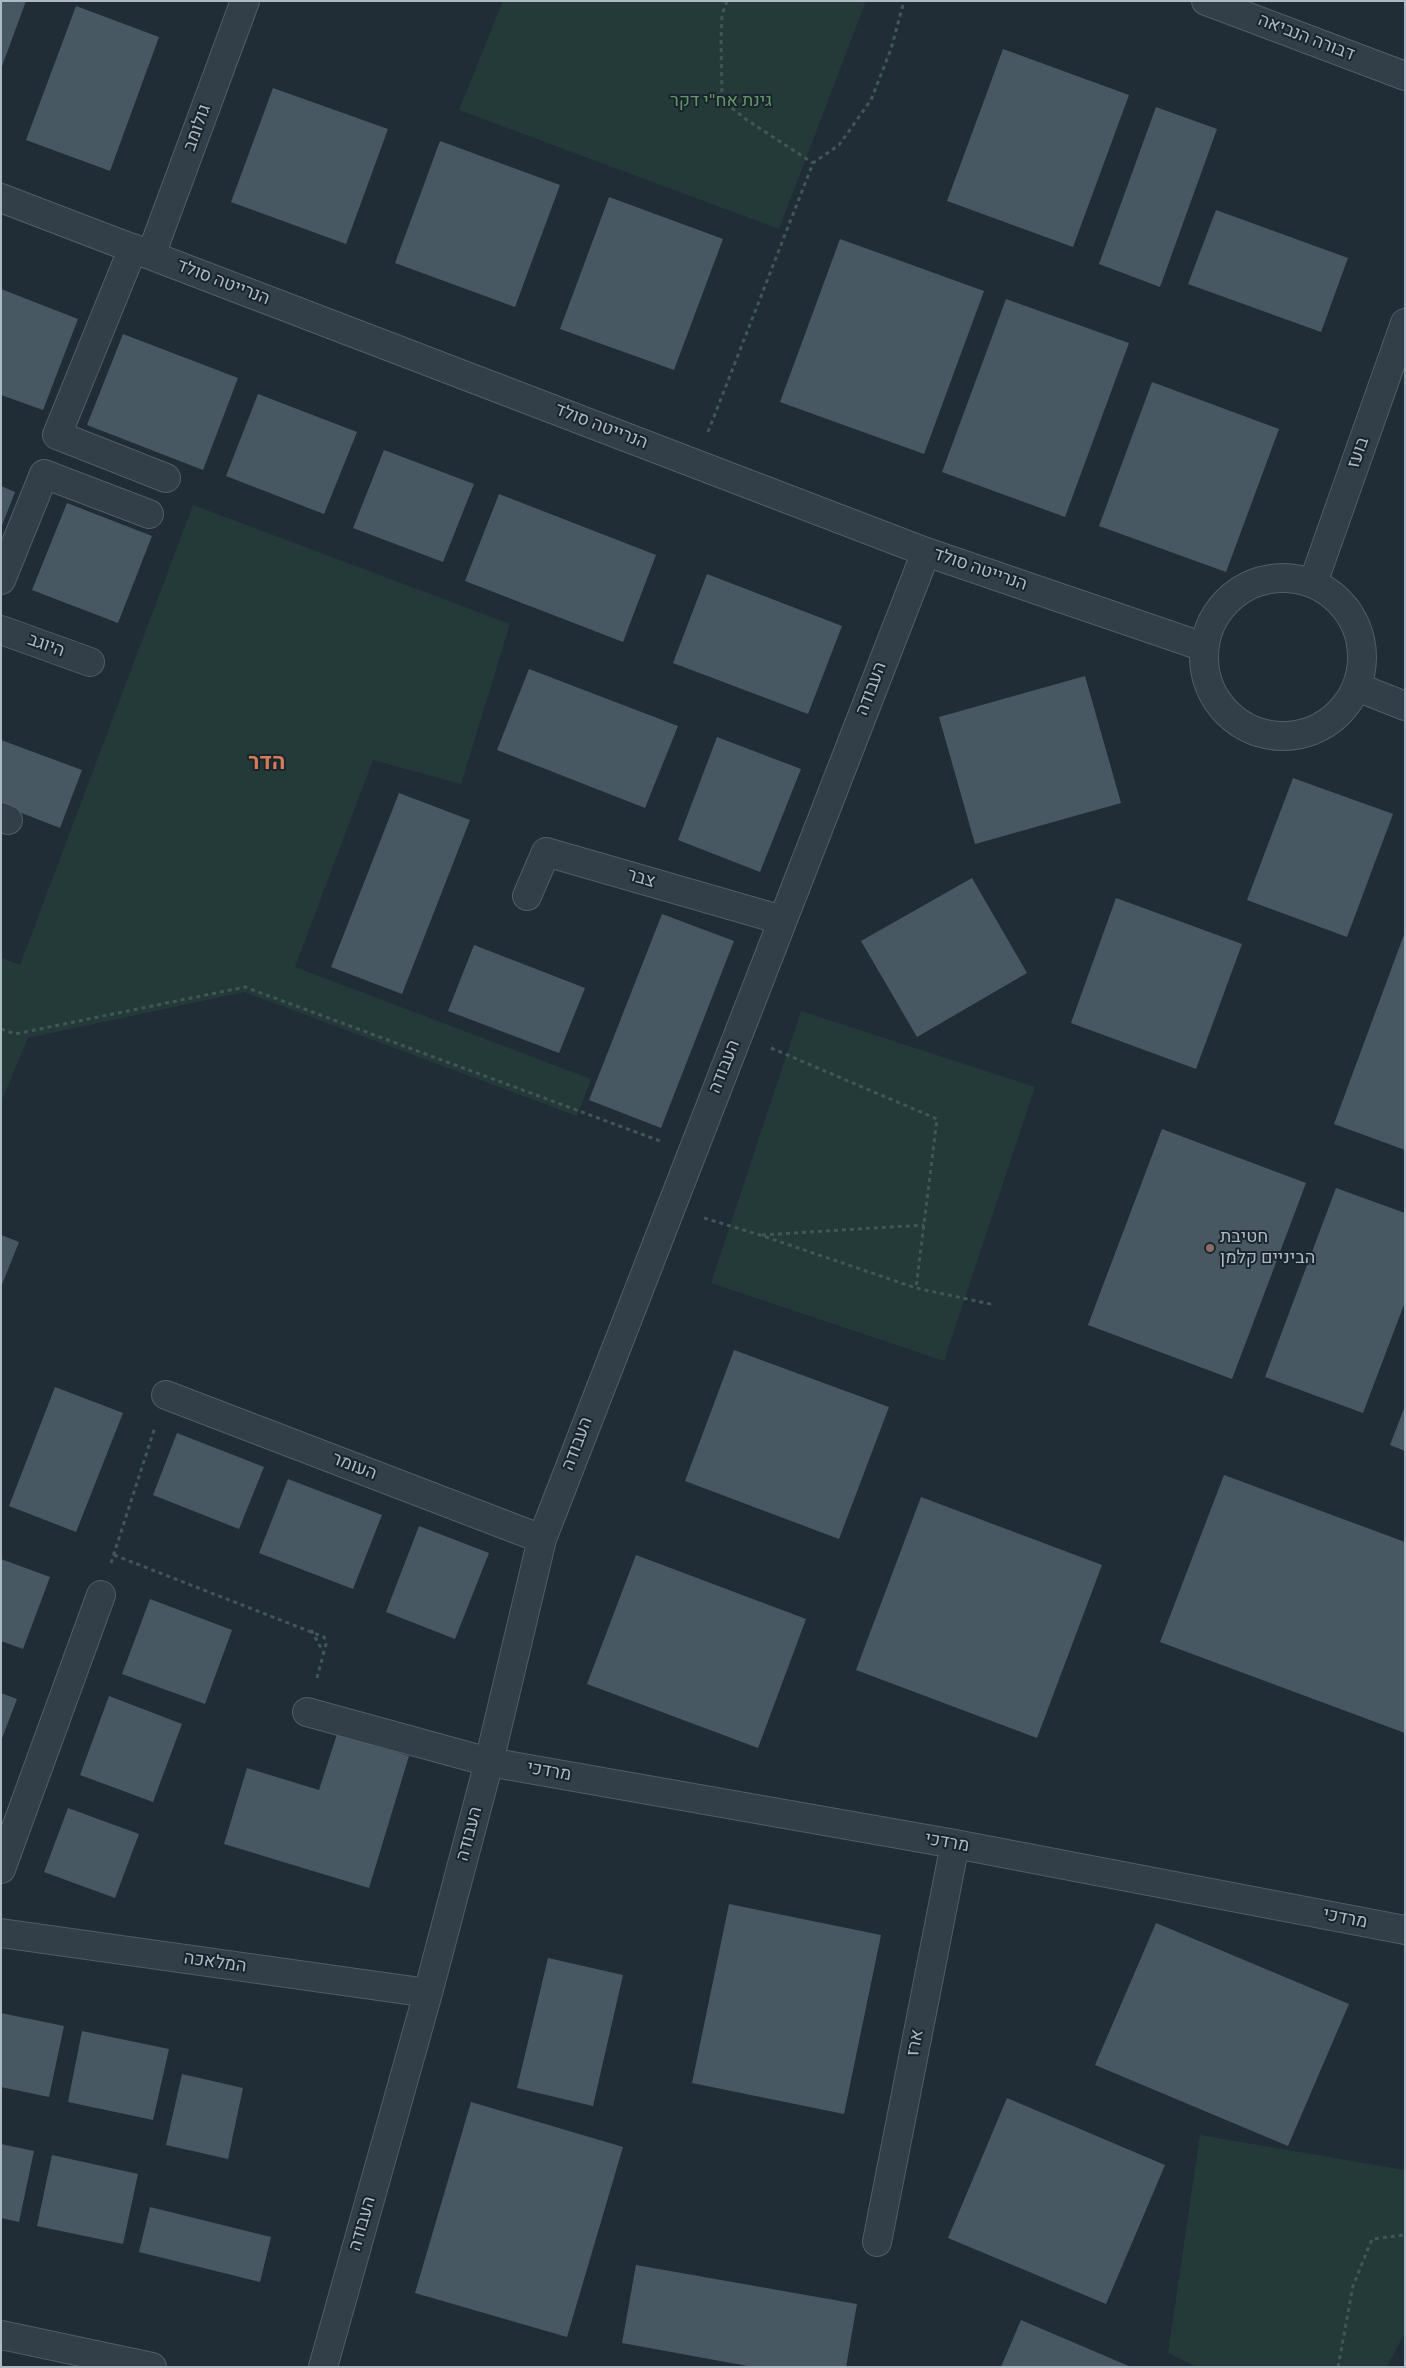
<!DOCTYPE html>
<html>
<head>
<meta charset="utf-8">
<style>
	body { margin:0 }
	#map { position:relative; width:1406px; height:2368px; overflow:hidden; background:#202d37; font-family:"Titillium Web",sans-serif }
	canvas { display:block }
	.frame { position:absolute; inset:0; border:2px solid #adbac5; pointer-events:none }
</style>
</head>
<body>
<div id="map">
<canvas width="1406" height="2368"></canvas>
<div class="frame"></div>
</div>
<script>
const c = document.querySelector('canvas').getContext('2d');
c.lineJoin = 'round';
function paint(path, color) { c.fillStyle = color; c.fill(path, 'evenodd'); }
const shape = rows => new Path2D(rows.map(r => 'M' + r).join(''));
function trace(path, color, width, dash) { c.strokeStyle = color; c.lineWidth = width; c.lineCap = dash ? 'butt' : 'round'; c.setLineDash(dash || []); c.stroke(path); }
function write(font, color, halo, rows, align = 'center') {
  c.font = font + ' "Titillium Web",Heebo,sans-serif'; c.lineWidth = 4; c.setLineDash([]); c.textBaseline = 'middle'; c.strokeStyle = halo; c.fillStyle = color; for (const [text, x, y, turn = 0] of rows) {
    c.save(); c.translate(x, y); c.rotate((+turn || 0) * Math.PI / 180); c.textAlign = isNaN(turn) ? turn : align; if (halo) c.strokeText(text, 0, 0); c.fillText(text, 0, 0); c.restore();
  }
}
paint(shape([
	[503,1,866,1,779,229,459,110],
	[193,505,510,624,461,784,373,760,295,967,591,1079,577,1116,244,992,28,1038,1,1102,1,958,20,965],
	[801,1011,1035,1087,944,1361,711,1283],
	[1200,2135,1405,2170,1405,2332,1387,2367,1197,2367,1168,2353]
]), '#233a38');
paint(shape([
	[1,1,26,1,1,69],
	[76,6,159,37,110,171,26,140],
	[1003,49,1129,95,1073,247,947,201],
	[273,88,388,129,346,244,231,202],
	[1156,107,1217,129,1160,287,1099,264],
	[440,141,560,185,515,307,395,263],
	[609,197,723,239,674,370,560,329],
	[1216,210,1348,258,1321,332,1188,284],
	[840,239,984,291,924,454,780,402],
	[1,289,78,319,43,410,1,395],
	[1006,299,1129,343,1065,517,942,472],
	[123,334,238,378,203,470,87,425],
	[1152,382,1279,429,1226,572,1099,526],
	[258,394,357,432,324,514,226,476],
	[384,450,474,484,443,562,353,528],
	[1,486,15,492,1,528],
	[499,494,656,555,623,642,465,581],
	[67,503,152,536,118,623,32,590],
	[707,574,842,626,808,714,673,663],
	[529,669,678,726,645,808,497,750],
	[1085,676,1121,803,975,844,939,717],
	[717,737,801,769,760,872,678,840],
	[1,740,82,770,60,828,1,805],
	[1293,778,1393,814,1347,937,1247,900],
	[399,793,470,820,402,994,331,967],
	[972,878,1027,973,917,1037,861,941],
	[1116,898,1242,944,1196,1069,1071,1023],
	[662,914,734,941,661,1128,589,1100],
	[1405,932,1405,1150,1334,1124],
	[474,945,585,988,559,1053,448,1011],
	[1162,1129,1306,1183,1232,1379,1088,1325],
	[1336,1188,1405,1213,1405,1302,1363,1413,1265,1377],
	[1,1235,19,1242,1,1287],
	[734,1350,889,1407,839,1539,685,1481],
	[55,1387,123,1413,76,1532,9,1506],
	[1405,1406,1405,1451,1390,1445],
	[177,1433,264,1467,239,1529,153,1495],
	[1224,1475,1405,1542,1405,1733,1160,1642],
	[288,1479,382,1515,353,1589,259,1553],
	[921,1497,1102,1565,1037,1738,856,1670],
	[419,1526,489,1553,455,1639,386,1612],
	[636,1555,806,1619,758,1748,587,1684],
	[1,1559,50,1577,23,1649,1,1641],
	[150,1599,232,1630,205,1704,122,1674],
	[1,1693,17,1699,1,1741],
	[109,1696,182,1724,153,1802,80,1775],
	[337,1734,409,1756,369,1888,224,1844,247,1768,319,1790],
	[68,1808,139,1834,115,1898,44,1872],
	[729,1904,881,1935,844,2114,692,2083],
	[1156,1923,1349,2004,1288,2146,1095,2065],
	[548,1958,623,1975,593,2106,517,2088],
	[1,2013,64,2026,49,2097,1,2087],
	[82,2031,169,2049,153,2120,68,2102],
	[182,2074,243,2088,228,2159,166,2145],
	[1007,2098,1165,2165,1106,2304,948,2238],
	[471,2102,623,2147,567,2337,415,2293],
	[1,2144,34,2151,19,2222,1,2218],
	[52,2155,138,2174,123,2244,37,2226],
	[150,2207,271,2237,260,2282,139,2252],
	[636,2265,857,2304,846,2367,753,2367,622,2343],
	[1021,2320,1131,2367,1001,2367]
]), '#485863');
const minor = shape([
	[1206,1,1405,76],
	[1,198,926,552,1204,647],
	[133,248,57,435,166,478],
	[151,255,245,1],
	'1204 657a79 79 0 1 1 158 0a79 79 0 1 1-158 0Z',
	[1,580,44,474,149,514],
	[1313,583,1405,323],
	[1,630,90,662],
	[1357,687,1405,706],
	[1,817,8,820],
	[527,896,546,852,782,920],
	[166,1395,542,1539],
	[307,1712,489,1762,955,1844,1405,1930],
	[1,1869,101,1595],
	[1,1933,428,1993],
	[877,2242,955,1844],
	[1,2335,152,2367],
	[323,2367,428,1993,489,1762,542,1539,926,552]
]);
trace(minor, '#515d66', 30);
trace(shape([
	[727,1,722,15,721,40,722,98,728,105,747,120,813,163],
	[708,432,813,163,839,145,871,100,891,49,904,1],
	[1,1029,15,1034,245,987,660,1141],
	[771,1048,937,1119,916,1288],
	[704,1218,760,1235,916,1288,995,1305],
	[762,1235,924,1225],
	[114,1555,324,1637,326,1644,317,1678],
	[111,1563,155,1427],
	[311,1630,324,1653],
	[1338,2367,1353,2286,1372,2239,1405,2235]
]), '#415756', 3, [4, 4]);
trace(minor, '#333f48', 28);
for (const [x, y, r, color] of [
	[1210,1248,5,"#8d6e63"]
]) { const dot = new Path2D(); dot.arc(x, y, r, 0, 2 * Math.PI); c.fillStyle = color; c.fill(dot); trace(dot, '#19242c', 2); }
write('18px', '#adbac5', '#19242c', [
	["דבורה הנביאה",1306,38,21],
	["גולומב",198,128,-70],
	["הנרייטה סולד",223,283,21],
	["הנרייטה סולד",601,427,21],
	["בועז",1359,453,-70],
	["הנרייטה סולד",980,570,19],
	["היוגב",46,646,20],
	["העבודה",872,689,-69],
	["צבר",641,879,16],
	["העבודה",725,1067,-68],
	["העבודה",578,1444,-69],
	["העומר",354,1467,21],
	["מרדכי",549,1772,10],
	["העבודה",470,1834,-75],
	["מרדכי",947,1843,10],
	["מרדכי",1345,1919,11],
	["המלאכה",215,1963,8],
	["ארז",916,2043,-79],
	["העבודה",363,2224,-74]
]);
write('18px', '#659568', '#19242c', [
	["גינת אח\"י דקר",721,102]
]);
write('18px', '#adbac5', '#19242c', [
	["חטיבת",1220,1238],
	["הביניים קלמן",1220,1259]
], 'left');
write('bold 22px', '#d47b59', '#19242c', [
	["הדר",267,764]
]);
</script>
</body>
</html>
